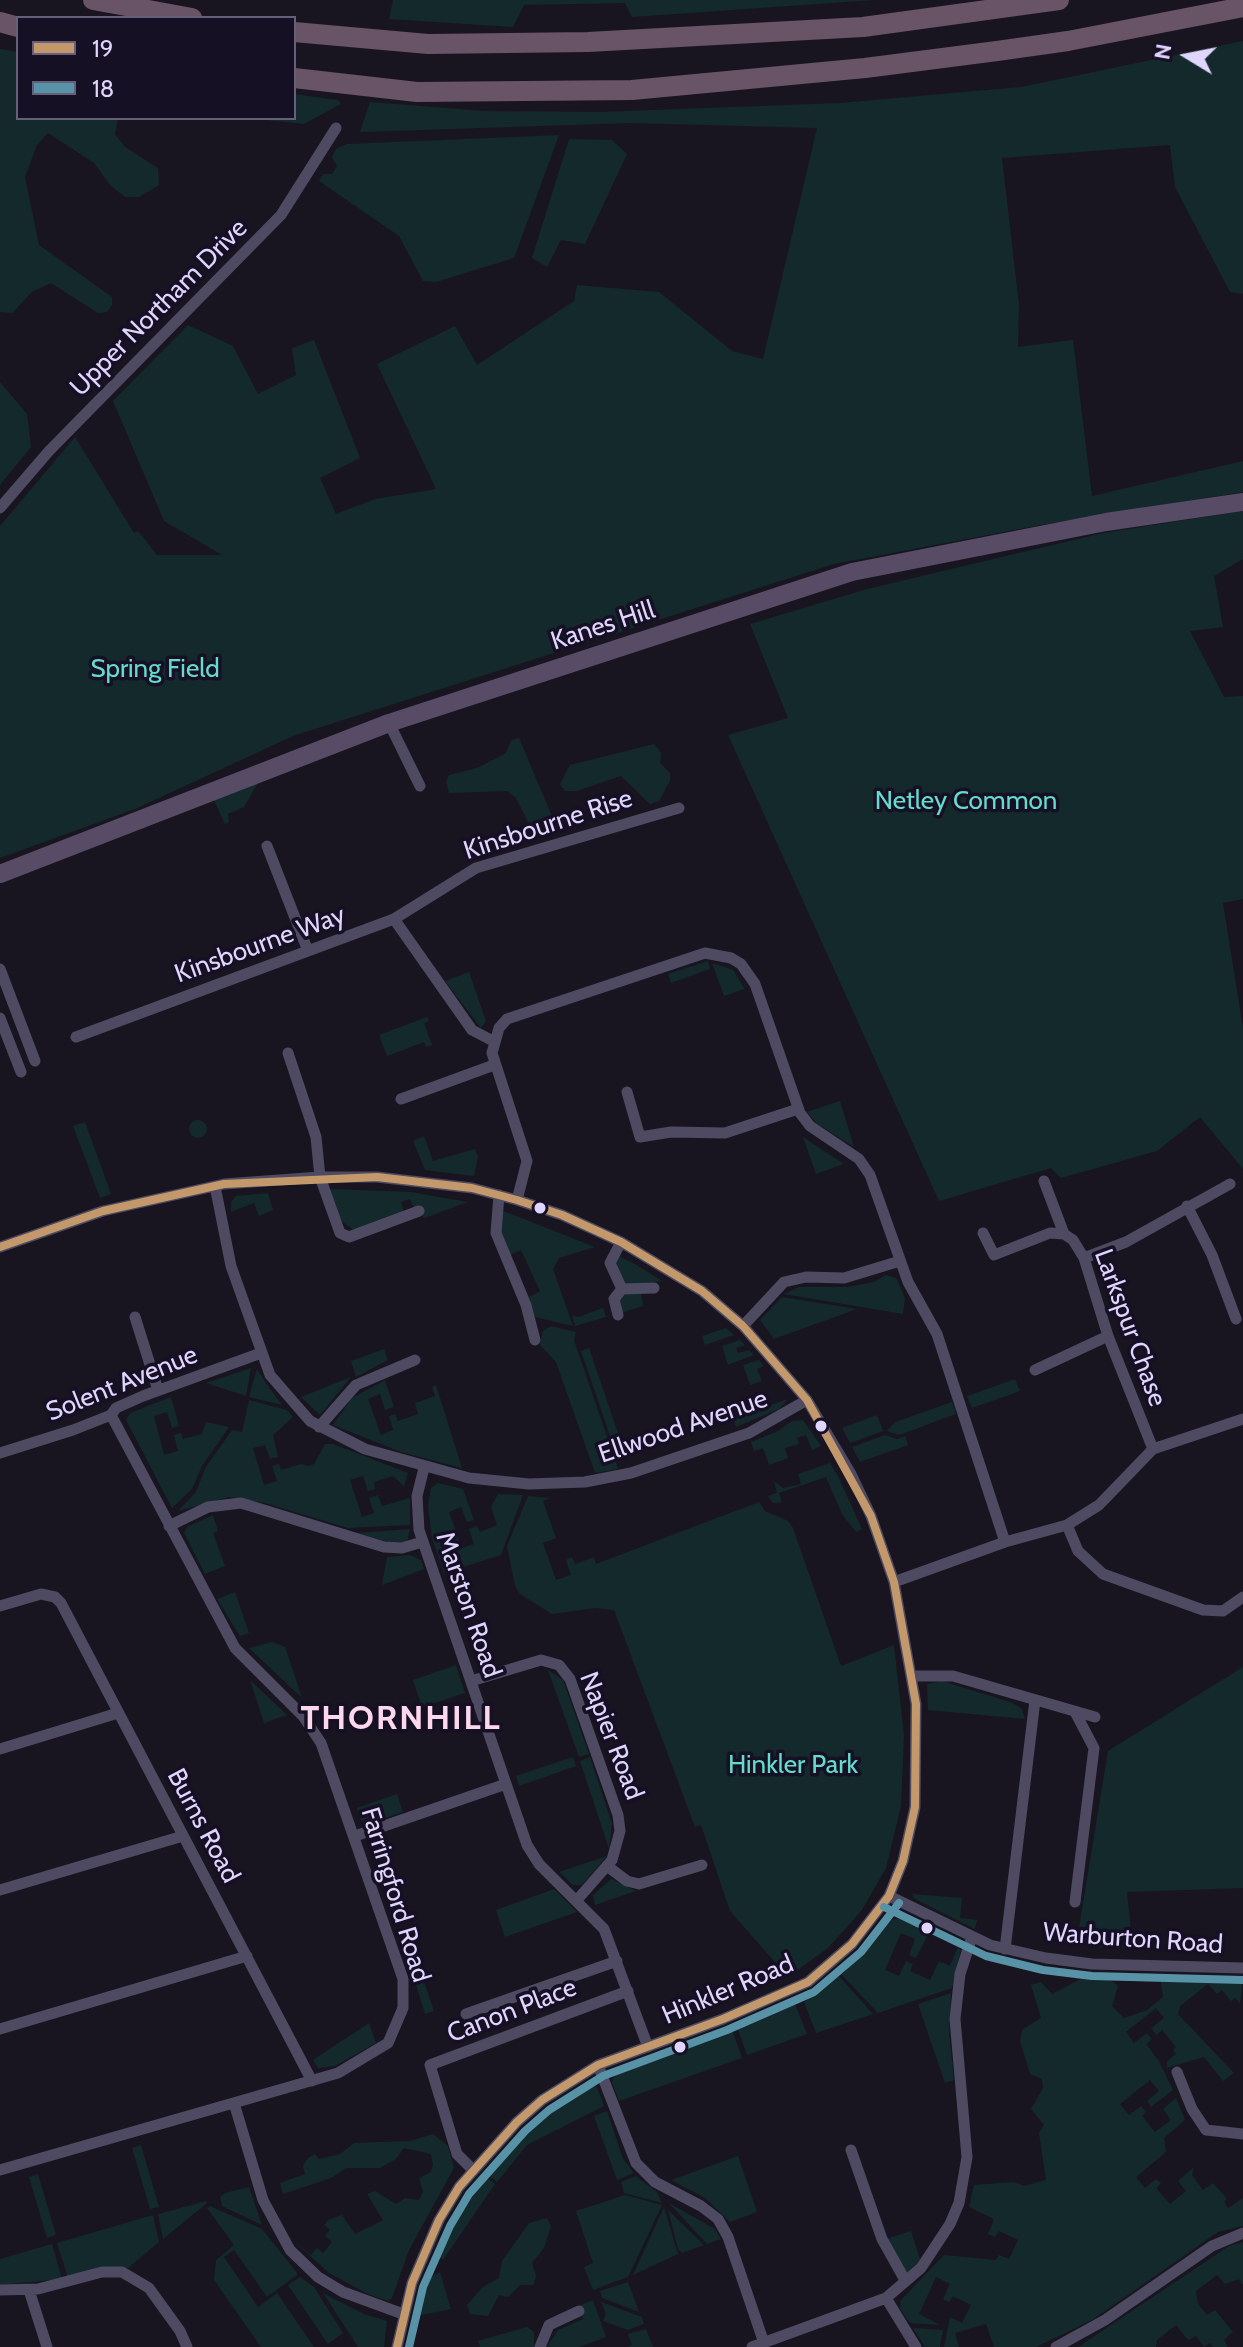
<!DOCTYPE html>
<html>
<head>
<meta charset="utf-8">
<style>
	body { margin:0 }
	#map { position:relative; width:1243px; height:2347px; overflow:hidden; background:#181520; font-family:Cabin,sans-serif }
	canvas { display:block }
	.legend { position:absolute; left:16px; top:16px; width:280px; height:104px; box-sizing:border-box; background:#161025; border:2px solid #665f7b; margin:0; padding:10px 14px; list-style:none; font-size:24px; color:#dfd5fd }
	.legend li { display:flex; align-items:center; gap:16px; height:40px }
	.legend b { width:40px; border:2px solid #665f7b }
	.north { position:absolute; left:1147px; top:16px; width:80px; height:80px; -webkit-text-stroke:6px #161025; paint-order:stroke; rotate:280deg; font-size:22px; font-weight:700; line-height:32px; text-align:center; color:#dfd5fd }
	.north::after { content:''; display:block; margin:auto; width:28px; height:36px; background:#dfd5fd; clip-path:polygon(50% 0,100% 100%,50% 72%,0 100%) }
</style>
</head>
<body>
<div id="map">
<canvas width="1243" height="2347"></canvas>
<ul class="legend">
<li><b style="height:10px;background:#c3986a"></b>19</li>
<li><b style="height:10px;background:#5892a7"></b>18</li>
</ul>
<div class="north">N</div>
</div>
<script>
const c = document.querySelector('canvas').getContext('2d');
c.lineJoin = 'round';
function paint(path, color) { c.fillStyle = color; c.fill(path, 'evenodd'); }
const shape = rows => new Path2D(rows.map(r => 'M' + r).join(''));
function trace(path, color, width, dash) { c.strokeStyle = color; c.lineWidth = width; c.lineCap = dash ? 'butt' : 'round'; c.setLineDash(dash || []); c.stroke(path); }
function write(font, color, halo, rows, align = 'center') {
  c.font = font + ' Cabin,sans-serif'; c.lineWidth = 7; c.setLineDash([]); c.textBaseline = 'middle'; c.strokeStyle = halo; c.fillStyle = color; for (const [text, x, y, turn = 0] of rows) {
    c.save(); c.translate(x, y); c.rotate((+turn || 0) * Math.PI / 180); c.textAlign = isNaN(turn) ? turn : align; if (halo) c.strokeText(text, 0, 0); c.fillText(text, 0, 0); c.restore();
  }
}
paint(shape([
	[393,0,874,0,632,17,625,3,524,5,513,27,389,19],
	[1243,41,1243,294,1230,292,1175,187,1170,145,1002,158,1019,305,1018,347,1073,340,1092,496,1243,461,1243,492,1030,527,834,564,293,736,135,809,0,858,0,526,75,437,134,533,138,531,157,555,222,555,164,521,113,401,188,325,233,346,258,394,296,375,292,348,314,340,360,458,320,478,336,514,375,499,436,489,377,364,455,326,477,365,574,301,577,285,659,292,732,351,763,359,817,128,630,123,360,132,370,102,484,111,601,112,840,103,1021,87],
	[0,49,18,52,18,118,118,118,115,134,125,147,158,168,159,185,139,197,125,197,110,185,94,163,48,133,37,145,25,177,39,245,112,297,112,305,107,312,98,313,51,283,32,292,12,313,0,312],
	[294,94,338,100,341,104,304,124,248,118,294,118],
	[559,135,514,258,436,282,423,281,399,236,319,181,323,174,332,174,337,166,332,157,336,149,347,144],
	[569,139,612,140,627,154,585,244,561,240,547,267,532,258],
	[0,382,27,414,31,447,0,485],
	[1243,511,1243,559,1214,576,1223,627,1190,631,1224,697,1243,696,1243,899,1223,903,1243,1028,1243,1169,1200,1117,1157,1151,1061,1178,1051,1168,939,1201,728,735,788,718,750,624,867,589,1103,533],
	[519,738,557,828,548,836,536,838,516,798,507,791,449,793,446,782,449,775,477,768,506,753,511,740],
	[654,744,661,753,660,763,670,773,670,781,659,801,650,804,621,776,577,791,565,791,560,784,570,765],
	[259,781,244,807,228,814,229,822,225,824,212,796],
	[708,961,710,969,671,983,668,974],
	[712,963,733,970,745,989,724,996],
	[469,972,486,1021,481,1028,445,981],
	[427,1017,429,1021,424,1023,432,1045,426,1047,424,1042,387,1056,379,1035],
	[840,1101,854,1147,816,1123,807,1112],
	'189 1129a9 9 0 1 1 18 0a9 9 0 1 1-18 0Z',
	[85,1122,111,1194,100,1198,73,1126],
	[424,1136,433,1161,475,1149,478,1157,474,1176,425,1170,413,1141],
	[803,1137,844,1164,816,1174],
	[329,1189,410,1192,468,1202,424,1218,420,1208,414,1209,410,1199,401,1202,404,1213,355,1231,339,1219],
	[268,1193,273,1210,259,1216,254,1203,231,1212,231,1202,236,1196],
	[501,1210,595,1247,559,1258,553,1269,573,1326,535,1317,529,1297,540,1291,521,1250,510,1255,500,1236],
	[616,1255,635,1264,662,1281,627,1285,616,1268],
	[886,1275,896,1278,905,1298,903,1314,784,1294,799,1287,847,1287,874,1282],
	[624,1293,641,1293,643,1306,621,1313,619,1296],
	[782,1297,857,1309,774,1339,760,1320],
	[603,1308,606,1317,575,1326,572,1315,578,1317],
	[551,1326,576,1332,574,1340,618,1469,595,1473,556,1362,540,1345,543,1331],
	[726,1328,734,1335,705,1345,702,1336],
	[740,1340,745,1345,736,1348,738,1353,749,1350,754,1355,728,1365,722,1346],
	[589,1348,618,1433,610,1436,581,1351],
	[384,1349,388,1360,356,1377,351,1361],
	[759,1360,764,1366,757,1369,762,1381,750,1385,743,1365],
	[251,1368,246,1396,206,1383],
	[257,1369,266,1383,282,1405,249,1397],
	[351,1377,320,1415,301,1397],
	[1015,1379,1020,1391,972,1408,967,1396],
	[385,1380,394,1407,385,1410,380,1394,368,1399,381,1435,393,1430,389,1416,395,1414,398,1421,418,1414,415,1403,435,1396,432,1387,436,1385,462,1468,401,1452,333,1425,352,1398],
	[171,1397,179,1426,172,1428,167,1412,154,1416,164,1455,178,1451,174,1435,181,1433,183,1439,202,1434,206,1422,229,1427,202,1466,192,1489,172,1508,126,1420,130,1413],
	[788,1399,779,1409,736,1427,733,1418],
	[249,1400,287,1410,293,1417,273,1435,278,1457,270,1459,265,1445,253,1448,264,1485,277,1481,272,1466,279,1464,281,1470,301,1464,308,1466,314,1464,325,1444,333,1444,408,1473,404,1486,393,1476,374,1482,375,1489,368,1491,363,1476,350,1480,362,1517,374,1513,369,1498,378,1495,382,1506,410,1498,410,1525,348,1528,265,1503,229,1497,178,1511,196,1492,206,1467,232,1430,242,1432],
	[952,1402,956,1414,899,1435,887,1431,895,1422],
	[877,1415,883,1431,850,1443,842,1428],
	[803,1420,821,1446,812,1450,806,1435,797,1438,799,1444,785,1448,788,1458,769,1465,763,1448,754,1451,751,1442,778,1431,792,1421],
	[885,1435,897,1439,905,1436,908,1445,860,1462,852,1447],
	[830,1463,839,1478,862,1529,856,1532,842,1514,826,1477,779,1493,782,1502,773,1503,768,1496,777,1493,774,1481,783,1488,801,1484,798,1474],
	[438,1483,463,1489,474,1520,467,1522,461,1507,449,1512,462,1548,474,1544,469,1529,477,1526,480,1532,497,1525,491,1507,498,1494,523,1495,501,1555,444,1573,432,1538,428,1506,431,1488],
	[528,1496,550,1498,543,1501,556,1538,543,1543,556,1580,571,1575,566,1560,572,1557,575,1564,594,1557,596,1564,759,1502,765,1511,788,1521,793,1528,841,1666,894,1645,904,1736,901,1806,886,1868,862,1910,828,1948,788,1977,730,1911,701,1825,695,1827,614,1610,595,1608,552,1614,520,1594,515,1586,507,1546],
	[213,1515,218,1531,213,1533,225,1566,205,1574,184,1533,187,1527],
	[410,1529,407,1542,391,1543,357,1533],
	[410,1555,421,1560,424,1569,382,1585,387,1557],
	[235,1592,249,1633,240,1636,217,1599],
	[272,1642,285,1647,302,1698,249,1648],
	[456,1665,465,1693,422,1707,413,1680],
	[1243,1667,1243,1888,1127,1892,1133,1949,1076,1946,1108,1751],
	[548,1670,563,1680,589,1754,579,1757],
	[250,1680,287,1715,264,1723],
	[942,1681,1013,1703,1022,1709,1025,1719,928,1710,927,1684],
	[573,1757,576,1766,519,1786,516,1776],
	[590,1757,612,1824,609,1849,580,1761],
	[397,1794,403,1812,366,1824,361,1820,357,1808],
	[607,1856,582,1885,573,1885,559,1872],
	[611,1879,636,1891,595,1905,593,1895],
	[554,1889,577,1912,505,1937,496,1910],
	[912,1894,962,1898,960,1918,977,1920,975,1929,915,1899],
	[907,1918,930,1930,916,1958,909,1955,915,1939,901,1933,885,1970,899,1976,906,1961,913,1964,910,1971,930,1980,939,1961,950,1966,958,1947,961,1951,952,1988,878,2013,842,1975,887,1924,893,1919],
	[421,1973,434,2011,425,2014,413,1975],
	[1104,1974,1118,1986,1112,2006,1124,2018,1147,2010,1163,1997,1160,1976,1243,1977,1240,2004,1235,1998,1231,2001,1222,1990,1217,1994,1208,1984,1180,2006,1178,2014,1234,2073,1223,2081,1204,2057,1167,2068,1167,2061,1176,2054,1173,2050,1176,2047,1162,2030,1156,2035,1151,2028,1164,2018,1156,2008,1126,2032,1134,2043,1147,2033,1152,2039,1146,2044,1159,2061,1173,2090,1151,2107,1147,2101,1159,2091,1150,2080,1120,2104,1129,2115,1141,2106,1146,2112,1142,2116,1155,2132,1171,2120,1163,2109,1176,2098,1185,2120,1164,2138,1166,2152,1136,2177,1145,2188,1156,2179,1161,2183,1156,2188,1170,2204,1186,2191,1178,2181,1194,2167,1192,2175,1203,2190,1213,2183,1227,2199,1224,2202,1228,2208,1243,2198,1243,2226,1218,2232,1092,2320,1036,2347,994,2347,986,2324,955,2333,959,2347,944,2347,950,2317,962,2323,971,2305,953,2296,949,2302,943,2299,950,2284,936,2277,919,2314,940,2325,910,2323,900,2309,901,2300,944,2255,996,2260,999,2255,1009,2259,1018,2240,999,2231,995,2237,988,2234,994,2219,969,2207,974,2185,1014,2182,1024,2186,1046,2180,1039,2133,1044,2125,1031,2109,1043,2088,1042,2079,1030,2074,1020,2041,1022,2030,1041,2018,1031,1985,1041,1982,1052,1994,1086,1976],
	[839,1976,873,2014,816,2033,804,2002],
	[951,1993,949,2032,954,2080,945,2083,918,2004],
	[795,2004,807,2034,747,2055,737,2027],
	[369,2023,376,2043,335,2066,318,2068,313,2060],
	[732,2029,742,2058,619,2101,612,2082,617,2070],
	[591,2086,597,2087,604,2106,527,2145,497,2182,485,2172,511,2143,549,2109],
	[607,2111,623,2159,634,2173,617,2180,594,2116],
	[433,2134,448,2146,454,2168,409,2250,392,2298,388,2301,368,2294,329,2273,293,2240,311,2255,317,2248,323,2253,332,2242,325,2236,330,2230,324,2225,328,2220,342,2215,355,2234,383,2220,367,2194,375,2191,396,2204,405,2198,419,2200,423,2192,419,2178,431,2172,433,2165,431,2154,404,2148,396,2159,380,2168,346,2168,331,2178,283,2194,280,2183,305,2174,303,2166,308,2158,315,2154,319,2159,340,2154,354,2143,410,2141],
	[141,2145,159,2207,150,2209,132,2148],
	[738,2156,757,2212,730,2222,705,2198,671,2180],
	[38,2174,56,2235,47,2238,29,2177],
	[483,2174,495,2184,443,2260,437,2253,448,2228],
	[636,2176,658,2193,662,2203,624,2193,621,2182],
	[249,2187,262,2225,222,2206,220,2197,225,2193],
	[625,2195,662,2205,628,2277,593,2290,584,2267,593,2263,576,2211],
	[206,2201,207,2203,163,2239,158,2214],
	[669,2203,715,2229,721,2239,707,2244],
	[210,2206,262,2229,298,2274,267,2297,234,2250,224,2257,258,2307,277,2293,314,2347,261,2347,214,2280,216,2260,234,2245,207,2208],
	[664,2207,678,2254,633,2275],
	[668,2210,704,2245,682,2253,678,2249],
	[153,2215,159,2242,128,2268,107,2267,68,2278,57,2243],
	[547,2218,551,2226,544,2248,532,2263,536,2276,533,2285,520,2285,508,2297,499,2295,488,2316,470,2314,467,2305,483,2287,499,2278,502,2261,529,2223],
	[911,2231,922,2266,905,2280,883,2240],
	[1243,2242,1243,2285,1239,2279,1225,2284,1217,2275,1196,2291,1198,2304,1207,2315,1215,2310,1233,2332,1224,2340,1228,2347,1213,2347,1210,2343,1204,2347,1196,2336,1188,2340,1176,2325,1157,2340,1156,2347,1078,2347,1229,2246],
	[52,2244,62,2279,0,2285,0,2259],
	[440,2272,451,2309,417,2316,425,2280],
	[300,2277,314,2287,343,2333,328,2344,288,2285],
	[628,2282,639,2312,602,2298,600,2291],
	[323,2293,364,2314,387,2321,384,2347,358,2347],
	[593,2300,606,2337,579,2347,547,2347,558,2330,583,2319,579,2306],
	[601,2302,642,2317,644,2324,628,2330,603,2321,606,2314],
	[527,2327,534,2332,534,2347,480,2347,478,2341],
	[913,2328,943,2330,940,2347,925,2347],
	[646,2329,653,2347,628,2347,632,2345,628,2334]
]), '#14292c');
trace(shape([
	[0,508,49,451,281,215,336,128],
	[389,723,420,786],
	[267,846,308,951],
	[394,919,472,1030,493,1041],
	[0,969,35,1061],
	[0,1018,21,1072],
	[76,1037,394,919,476,868,679,808],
	[288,1053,316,1137,320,1177,340,1233,349,1237,419,1211],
	[627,1092,640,1137,671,1132,725,1133,798,1109],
	[401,1099,494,1065],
	[1044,1181,1064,1234,1073,1240,1084,1258,1108,1336,1153,1449],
	[215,1186,231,1266,270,1375,310,1421,365,1449,469,1478,529,1484,585,1482,631,1473,749,1433,807,1400],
	[499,1195,496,1233,526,1305,535,1340],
	[517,1200,527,1161,492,1053,499,1028,507,1019,705,953,731,958,741,964,755,984,800,1113,810,1126,859,1159,870,1175,908,1282,937,1334,1005,1542],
	[1187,1206,1212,1255,1236,1319],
	[983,1233,994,1255,1050,1233,1064,1234],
	[621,1242,610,1263,622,1289,654,1288],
	[0,1247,103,1211,224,1184,320,1177,377,1177,472,1188,517,1200,562,1215,621,1242,702,1291,743,1326,807,1400,851,1474,871,1516,894,1582,916,1704,915,1807,903,1861,889,1896,852,1944,808,1982,723,2019,598,2065,542,2100,517,2122,459,2187,439,2220,412,2283,397,2347],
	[1084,1258,1126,1242,1230,1184],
	[618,1315,614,1299,622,1289],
	[135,1317,158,1390],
	[743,1326,784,1282,806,1277,844,1278,900,1261],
	[1035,1370,1108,1336],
	[319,1427,356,1385,415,1360],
	[0,1453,73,1430,111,1415,116,1408,143,1396,261,1353],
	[424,1468,417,1496,419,1530,527,1845,539,1864,604,1929,648,2047],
	[1067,1525,1078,1551,1103,1574,1203,1610,1223,1611,1243,1597],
	[169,1526,208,1507,241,1503,384,1547,402,1548,422,1542],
	[894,1582,1005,1542,1067,1525,1099,1505,1153,1449,1243,1419],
	[0,1606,41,1594,55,1597,61,1603,312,2081],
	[913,1676,953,1676,1095,1717],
	[471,1681,541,1660,559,1665,570,1679,618,1815,620,1831,612,1860,577,1900],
	[0,1749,118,1713],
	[355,1836,506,1784],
	[607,1866,627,1881,639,1884,702,1865],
	[0,1890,183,1836],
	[889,1896,990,1945,1046,1958,1092,1964,1243,1968],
	[1075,1902,1094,1748,1075,1712],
	[1005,1949,1035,1700],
	[466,2014,617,1961],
	[0,2029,247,1956],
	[598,2065,636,2163,655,2182,701,2206,718,2219,728,2237,764,2343],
	[1177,2072,1192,2109,1206,2130,1243,2134],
	[234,2103,263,2200,290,2250,318,2277,343,2292,403,2314],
	[851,2150,882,2239,905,2280],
	[0,2170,338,2073,388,2043,403,2008,403,1979,321,1743,303,1716,235,1648,111,1415],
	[473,2170,457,2154,430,2065,628,1991],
	[0,2290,38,2289,102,2272,122,2272,149,2288,180,2331,187,2347],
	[29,2290,47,2347],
	[886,2298,916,2347],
	[540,2347,549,2325,579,2311],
	[752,2347,886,2298,921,2268,950,2224,959,2203,967,2157,955,2019,960,1974,972,1937],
	[1056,2347,1105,2320,1212,2246,1243,2233]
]), '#4e4a61', 11);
trace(shape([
	[0,874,389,723,852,572,1106,522,1243,502]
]), '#584b65', 18);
trace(shape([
	[93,0,192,18],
	[0,22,18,27],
	[294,32,428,44,588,42,863,27,1059,0],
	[294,78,417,92,632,90,865,68,997,51,1068,41,1243,7]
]), '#695367', 20);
trace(shape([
	[0,1247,103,1211,224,1184,377,1177,472,1188,517,1200,562,1215,621,1242,702,1291,743,1326,807,1400,871,1516,894,1582,916,1704,915,1807,903,1861,889,1896,852,1944,808,1982,723,2019,598,2065,542,2100,517,2122,459,2187,439,2220,412,2283,397,2347]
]), '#c3986a', 8);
trace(shape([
	[884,1907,986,1956,1043,1970,1092,1976,1243,1980],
	[409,2347,423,2287,450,2226,469,2194,525,2131,549,2110,603,2076,727,2030,814,1992,861,1952,899,1903]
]), '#5892a7', 8);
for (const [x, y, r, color] of [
	[540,1208,7,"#dfd5fd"],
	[821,1426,7,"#dfd5fd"],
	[927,1928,7,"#dfd5fd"],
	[680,2047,7,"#dfd5fd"]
]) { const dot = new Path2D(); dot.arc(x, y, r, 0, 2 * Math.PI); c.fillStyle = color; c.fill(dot); trace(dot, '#161025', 3); }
write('26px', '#dfd5fd', '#161025', [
	["Upper Northam Drive",159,308,-45],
	["Kanes Hill",603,626,-18],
	["Kinsbourne Rise",548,825,-18],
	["Kinsbourne Way",260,945,-20],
	["Larkspur Chase",1130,1328,70],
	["Solent Avenue",122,1384,-22],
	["Ellwood Avenue",683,1427,-19],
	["Marston Road",468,1605,71],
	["Napier Road",611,1736,69],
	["Burns Road",203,1826,62],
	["Farringford Road",395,1895,73],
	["Warburton Road",1133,1939,4],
	["Hinkler Road",728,1990,-23],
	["Canon Place",512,2011,-21]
]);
write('26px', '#64dbcc', '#161025', [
	["Spring Field",155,669],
	["Netley Common",966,801],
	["Hinkler Park",793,1765]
]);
c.letterSpacing = '2px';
write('bold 34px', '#fdd7eb', '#161025', [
	["THORNHILL",401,1719]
]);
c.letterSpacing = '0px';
</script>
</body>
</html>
